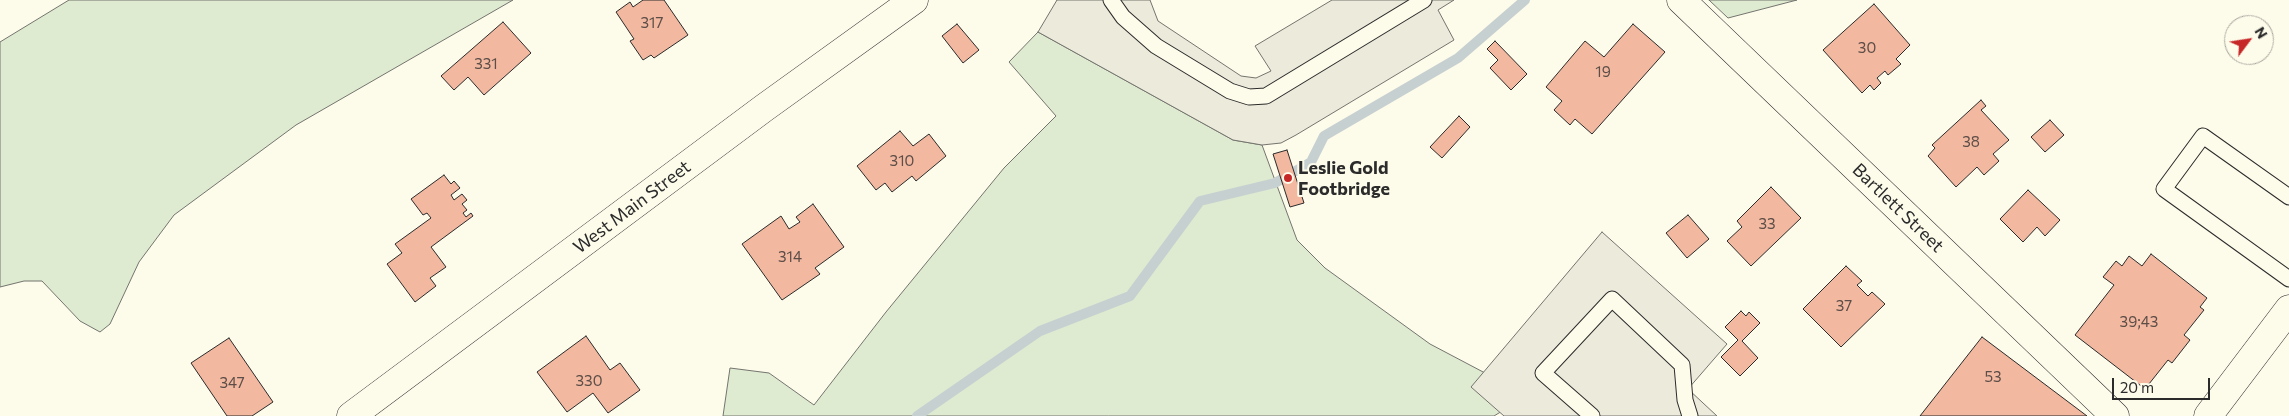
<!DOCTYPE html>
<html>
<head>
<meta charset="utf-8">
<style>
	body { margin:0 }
	#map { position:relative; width:2289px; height:416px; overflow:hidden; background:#fdfbea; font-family:Commissioner,sans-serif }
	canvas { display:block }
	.north { position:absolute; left:2224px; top:15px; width:50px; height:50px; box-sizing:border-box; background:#fdfbea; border:1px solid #a9a89e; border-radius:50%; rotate:59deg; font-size:14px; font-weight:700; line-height:20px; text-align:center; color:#2b2b2b }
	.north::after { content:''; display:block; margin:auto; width:18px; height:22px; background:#c62828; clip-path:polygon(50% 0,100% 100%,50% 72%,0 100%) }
	.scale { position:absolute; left:2112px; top:378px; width:98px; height:22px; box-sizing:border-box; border:2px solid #2b2b2b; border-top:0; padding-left:6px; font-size:15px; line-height:18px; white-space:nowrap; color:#2b2b2b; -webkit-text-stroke:4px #fdfbea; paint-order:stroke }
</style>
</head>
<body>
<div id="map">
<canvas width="2289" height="416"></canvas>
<div class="north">N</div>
<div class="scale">20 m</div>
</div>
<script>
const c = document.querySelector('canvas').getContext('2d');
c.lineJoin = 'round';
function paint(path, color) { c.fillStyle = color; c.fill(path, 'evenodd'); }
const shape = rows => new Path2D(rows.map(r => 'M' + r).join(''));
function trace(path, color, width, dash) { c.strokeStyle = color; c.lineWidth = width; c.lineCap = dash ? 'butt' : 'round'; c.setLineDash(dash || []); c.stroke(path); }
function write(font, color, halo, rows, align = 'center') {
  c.font = font + ' Commissioner,sans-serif'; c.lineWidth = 4; c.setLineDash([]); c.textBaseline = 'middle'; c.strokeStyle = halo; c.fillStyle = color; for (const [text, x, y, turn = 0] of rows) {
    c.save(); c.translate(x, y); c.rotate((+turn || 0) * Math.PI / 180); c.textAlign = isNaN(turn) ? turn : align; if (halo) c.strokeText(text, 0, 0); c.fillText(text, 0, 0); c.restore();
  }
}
const green = shape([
	[69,0,513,0,296,125,174,215,139,262,110,324,100,332,80,321,42,281,24,281,0,287,0,42,69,0],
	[1709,0,1797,0,1728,18,1709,0],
	[1038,32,1233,140,1262,145,1297,240,1325,268,1430,344,1504,383,1520,400,1494,416,723,416,730,368,769,373,814,405,886,312,1004,168,1056,116,1009,62,1038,32]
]);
paint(green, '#deebd1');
trace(green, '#74746e', 1);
const parking = shape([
	[1057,0,1150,0,1158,21,1241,76,1256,78,1271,71,1255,46,1332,0,1454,0,1438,10,1454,40,1296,135,1281,143,1262,145,1233,140,1038,32,1057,0],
	[1602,232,1727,344,1688,389,1717,416,1504,416,1471,387,1602,232]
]);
paint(parking, '#eceadb');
trace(parking, '#74746e', 1);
trace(shape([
	[917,416,1040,331,1130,296,1200,201,1275,183,1311,162,1324,136,1458,58,1525,0]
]), '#c7d0d0', 10);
const building = shape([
	[643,0,664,0,688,35,654,58,651,55,643,60,630,41,634,39,616,12,630,2,633,7,643,0],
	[1874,4,1910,45,1896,59,1901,64,1888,75,1885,71,1877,78,1881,83,1874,90,1870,85,1862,93,1823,50,1874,4],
	[503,22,531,53,484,95,468,77,454,90,441,76,503,22],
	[957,24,979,50,963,63,942,36,957,24],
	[1633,24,1665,52,1592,134,1575,119,1570,125,1554,110,1562,101,1546,87,1585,41,1604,57,1633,24],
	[1495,41,1527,74,1511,90,1490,68,1498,60,1487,49,1495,41],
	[1981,100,1986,106,1981,110,2009,140,1993,154,1999,161,1984,175,1977,167,1956,187,1928,156,1935,148,1932,145,1981,100],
	[1459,116,1470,127,1442,158,1430,147,1459,116],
	[2050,120,2064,135,2045,152,2031,137,2050,120],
	[900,131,913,146,929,134,946,156,916,181,912,176,892,192,885,183,876,190,857,166,900,131],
	[1287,150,1304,203,1290,207,1273,154,1287,150],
	[444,175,451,184,454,181,460,188,451,195,454,200,462,194,467,200,462,204,467,210,463,213,466,217,471,213,473,216,431,247,446,267,430,278,436,286,415,302,387,264,402,253,395,244,431,218,427,213,423,215,411,199,444,175],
	[1771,187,1801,218,1751,266,1727,241,1742,227,1737,221,1771,187],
	[2028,190,2060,220,2045,236,2037,227,2023,242,2000,219,2028,190],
	[813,204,844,247,815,268,820,274,782,300,742,244,781,216,789,229,800,222,796,217,813,204],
	[1688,215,1709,239,1687,258,1666,233,1688,215],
	[2151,254,2207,298,2200,307,2204,310,2184,335,2190,340,2172,363,2168,360,2145,389,2075,335,2114,285,2103,277,2116,261,2122,266,2129,256,2142,266,2151,254],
	[1846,266,1862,281,1857,285,1868,296,1872,292,1885,304,1841,347,1803,309,1846,266],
	[1741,311,1746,316,1749,312,1760,323,1742,341,1758,358,1740,376,1721,357,1738,340,1725,327,1741,311],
	[586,336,610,370,620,363,640,390,608,413,593,393,567,412,537,372,586,336],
	[1982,337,2087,416,1920,416,1982,337],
	[229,338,273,402,252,416,227,416,191,363,229,338]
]);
paint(building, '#f2b8a0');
trace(building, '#2b2b2b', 1);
const service = shape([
	[1111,0,1123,17,1156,46,1230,91,1249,97,1266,96,1424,0],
	[2289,197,2203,136,2164,189,2289,279],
	[1592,416,1543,373,1612,299,1682,365,1685,400,1690,416]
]);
const minor = shape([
	[1681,0,2115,416]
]);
const secondary = shape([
	[351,416,764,108,914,0]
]);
const primary = shape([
	[2208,416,2289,309]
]);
trace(service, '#2b2b2b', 17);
trace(minor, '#2b2b2b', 29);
trace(secondary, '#2b2b2b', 29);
trace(primary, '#2b2b2b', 29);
trace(service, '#fdfbea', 15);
trace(minor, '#fdfbea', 28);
trace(secondary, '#fdfbea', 28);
trace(primary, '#fdfbea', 28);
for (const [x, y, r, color] of [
	[1288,178,5,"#c62828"]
]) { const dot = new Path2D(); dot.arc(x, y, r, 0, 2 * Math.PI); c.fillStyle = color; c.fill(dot); trace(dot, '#fdfbea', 2); }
write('15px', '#5d4e48', null, [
	["317",652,23],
	["30",1867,48],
	["331",486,64],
	["19",1603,72],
	["38",1971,142],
	["310",902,161],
	["33",1767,224],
	["314",790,257],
	["37",1844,306],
	["39;43",2139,322],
	["53",1993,377],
	["330",589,381],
	["347",232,383]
]);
write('bold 18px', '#2b2b2b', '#fdfbea', [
	["Leslie Gold",1298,168],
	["Footbridge",1298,189]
], 'left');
write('18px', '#2b2b2b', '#fdfbea', [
	["West Main Street",632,207,-37],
	["Bartlett Street",1898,208,44]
]);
</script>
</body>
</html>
